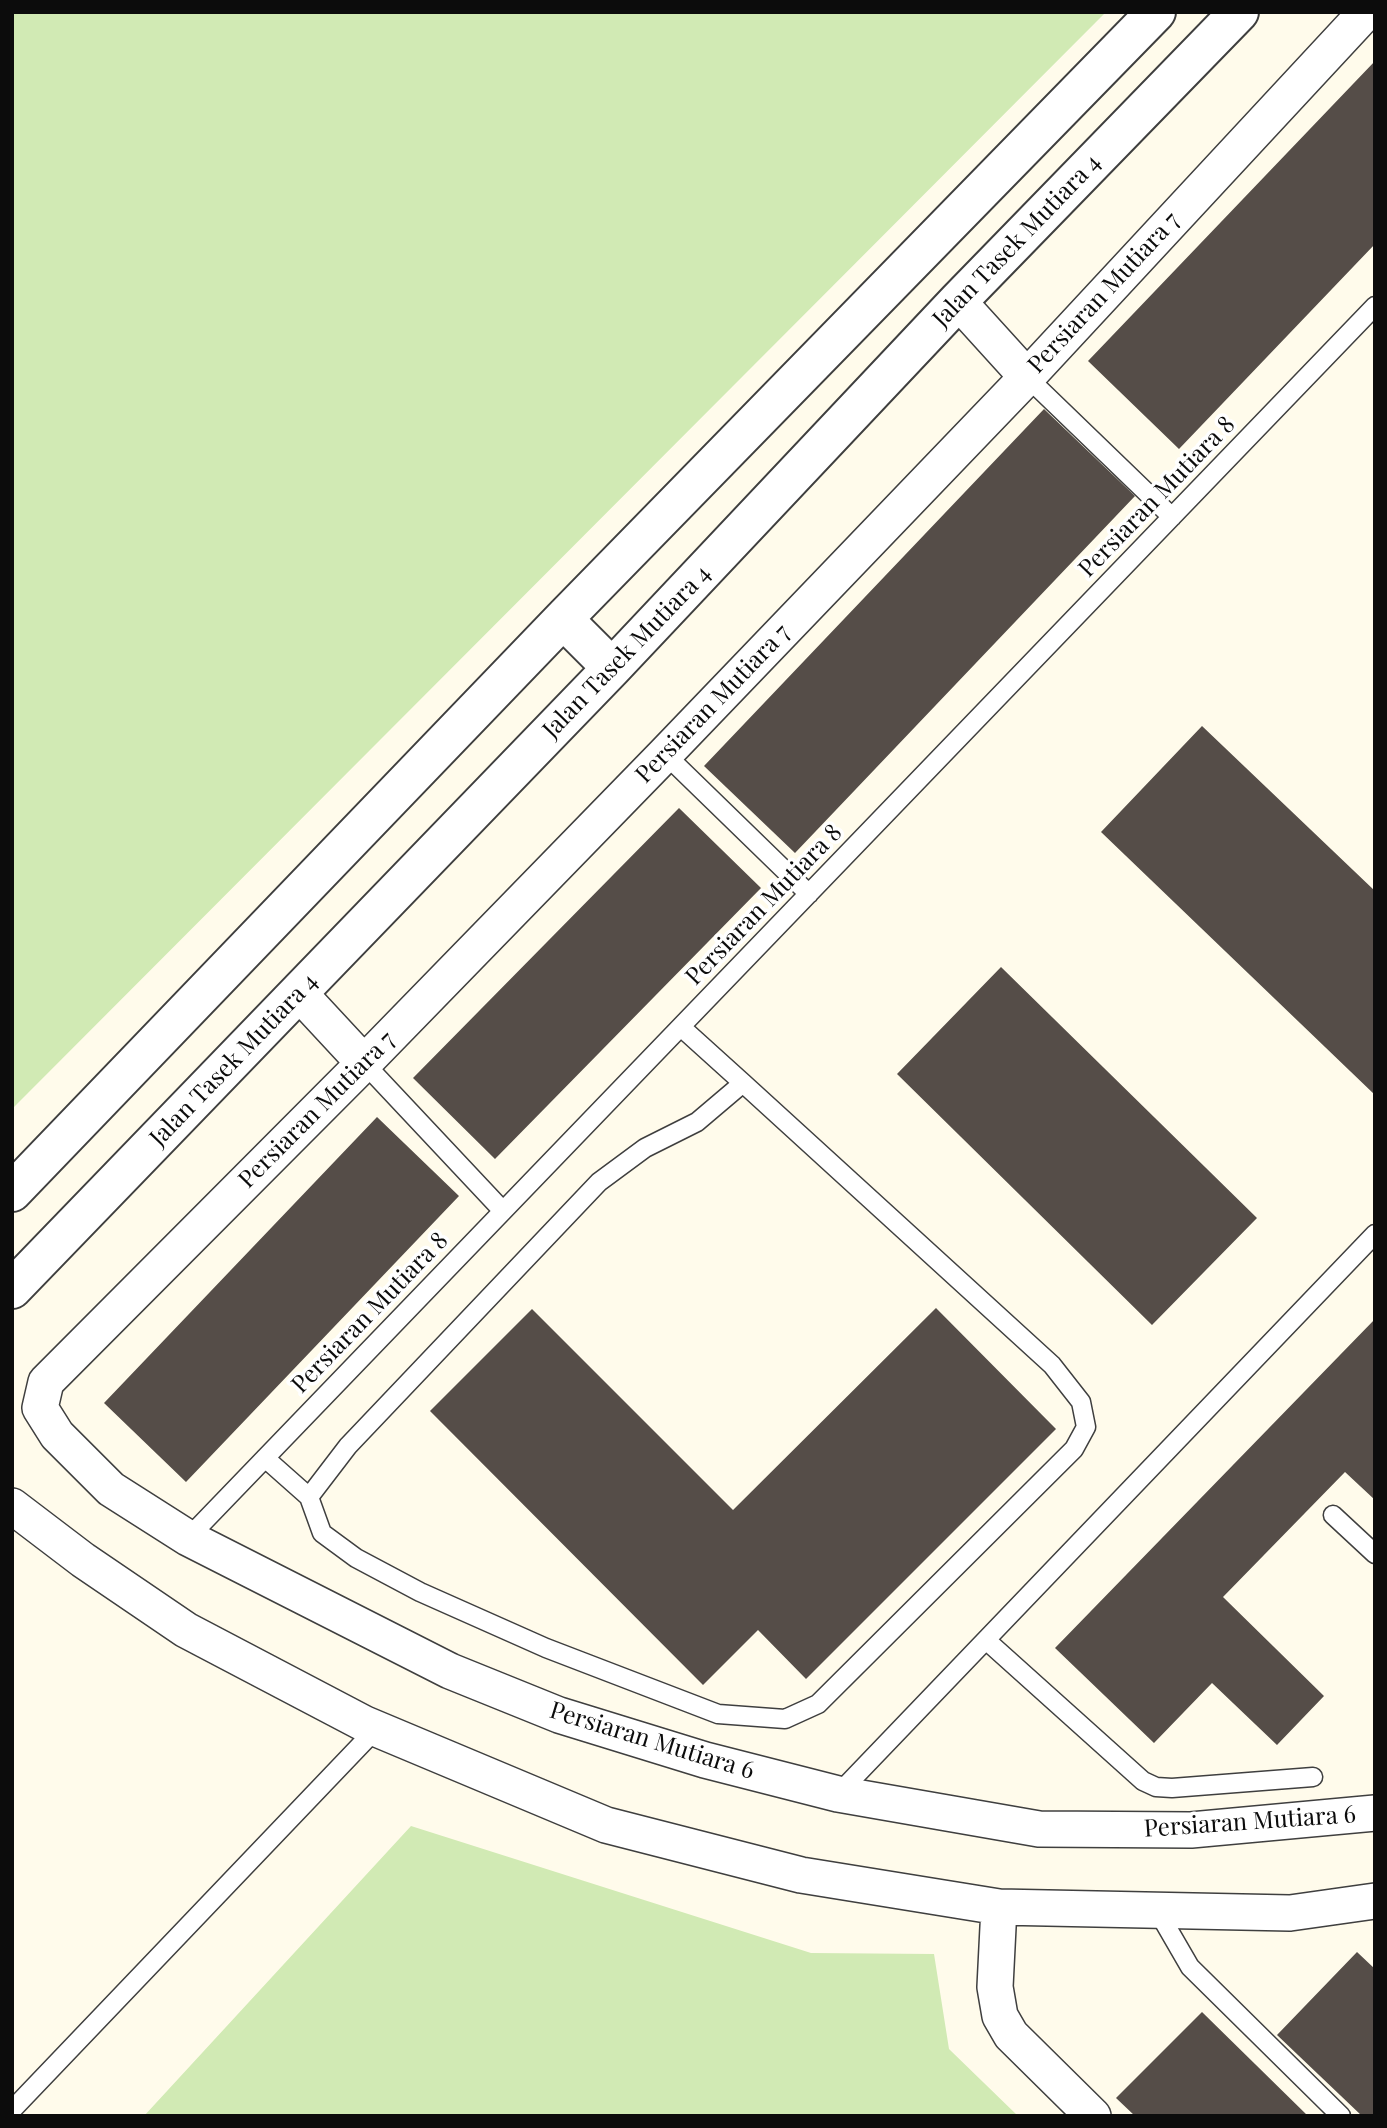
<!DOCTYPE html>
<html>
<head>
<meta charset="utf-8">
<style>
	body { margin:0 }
	#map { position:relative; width:1387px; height:2128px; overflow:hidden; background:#fffbeb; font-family:"Playfair Display",serif }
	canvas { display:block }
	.frame { position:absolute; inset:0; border:14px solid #0c0c0c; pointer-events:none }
</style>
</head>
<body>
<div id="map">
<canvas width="1387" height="2128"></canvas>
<div class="frame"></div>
</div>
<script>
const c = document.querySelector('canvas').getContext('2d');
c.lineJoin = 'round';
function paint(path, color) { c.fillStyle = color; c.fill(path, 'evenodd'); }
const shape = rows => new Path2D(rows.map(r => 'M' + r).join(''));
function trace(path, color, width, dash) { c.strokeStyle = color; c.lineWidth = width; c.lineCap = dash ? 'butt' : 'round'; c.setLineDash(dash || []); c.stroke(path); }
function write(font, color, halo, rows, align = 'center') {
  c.font = font + ' "Playfair Display",serif'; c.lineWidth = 7; c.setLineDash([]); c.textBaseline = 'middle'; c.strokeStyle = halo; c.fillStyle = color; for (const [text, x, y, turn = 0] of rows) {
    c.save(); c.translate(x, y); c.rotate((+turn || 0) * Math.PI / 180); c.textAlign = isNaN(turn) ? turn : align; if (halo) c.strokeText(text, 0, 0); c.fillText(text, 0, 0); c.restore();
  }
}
paint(shape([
	[12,12,1106,12,12,1109],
	[411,1826,811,1953,934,1954,949,2049,1018,2116,144,2116]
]), '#d1eab4');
paint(shape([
	[1375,61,1375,244,1179,449,1088,361],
	[1044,409,1135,496,795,853,704,766],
	[1202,726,1375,891,1375,1095,1101,832],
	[679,808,761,888,495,1159,413,1078],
	[1001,967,1257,1218,1152,1325,897,1074],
	[377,1117,459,1196,186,1482,104,1403],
	[936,1308,1056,1429,806,1679,758,1630,703,1685,430,1411,532,1309,733,1510],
	[1375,1319,1375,1500,1345,1472,1223,1597,1324,1696,1277,1745,1212,1683,1154,1743,1055,1648],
	[1357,1952,1375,1969,1375,2116,1362,2116,1277,2035],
	[1202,2012,1308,2116,1135,2116,1116,2098]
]), '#554d48');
const service = shape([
	[1027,377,1172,517],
	[665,754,809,894],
	[681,1027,743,1083,903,1229,1052,1365,1081,1402,1086,1427,1074,1449,818,1704,785,1719,718,1714,546,1648,420,1592,356,1558,322,1533,309,1497,348,1446,599,1182,645,1148,697,1122,743,1083],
	[364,1063,503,1211],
	[265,1458,309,1497],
	[1333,1515,1375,1554],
	[188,1538,1375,306],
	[986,1640,1143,1781,1156,1787,1172,1788,1313,1777],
	[838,1794,1375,1234],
	[1157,1910,1190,1967,1341,2116],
	[12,2110,376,1729]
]);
const minor = shape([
	[1366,12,1027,377,665,754,364,1063,46,1382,40,1408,57,1435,111,1489,188,1538,450,1671,559,1715,705,1760,838,1794,1039,1829,1191,1830,1375,1813],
	[958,301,1027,377],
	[299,993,364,1063],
	[12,1506,83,1560,186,1630,365,1724,606,1825,801,1875,999,1907,1290,1913,1375,1901],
	[999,1907,995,1987,1000,2016,1011,2035,1093,2116]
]);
const tertiary = shape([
	[563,619,612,668],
	[12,1192,563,619,1156,12],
	[12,1289,612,668,958,301,1239,12]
]);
trace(service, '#3f3f3f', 21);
trace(minor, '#3f3f3f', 38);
trace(tertiary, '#3f3f3f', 42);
trace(service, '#fff', 18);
trace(minor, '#fff', 35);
trace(tertiary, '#fff', 38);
write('24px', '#0c0c0c', '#fff', [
	["Jalan Tasek Mutiara 4",1017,241,-46],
	["Persiaran Mutiara 7",1104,293,-47],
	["Persiaran Mutiara 8",1157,497,-46],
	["Jalan Tasek Mutiara 4",627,652,-46],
	["Persiaran Mutiara 7",713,704,-46],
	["Persiaran Mutiara 8",764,905,-46],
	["Jalan Tasek Mutiara 4",234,1060,-46],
	["Persiaran Mutiara 7",317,1110,-45],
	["Persiaran Mutiara 8",370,1313,-46],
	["Persiaran Mutiara 6",652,1741,17],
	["Persiaran Mutiara 6",1250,1822,-4]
]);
</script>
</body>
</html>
